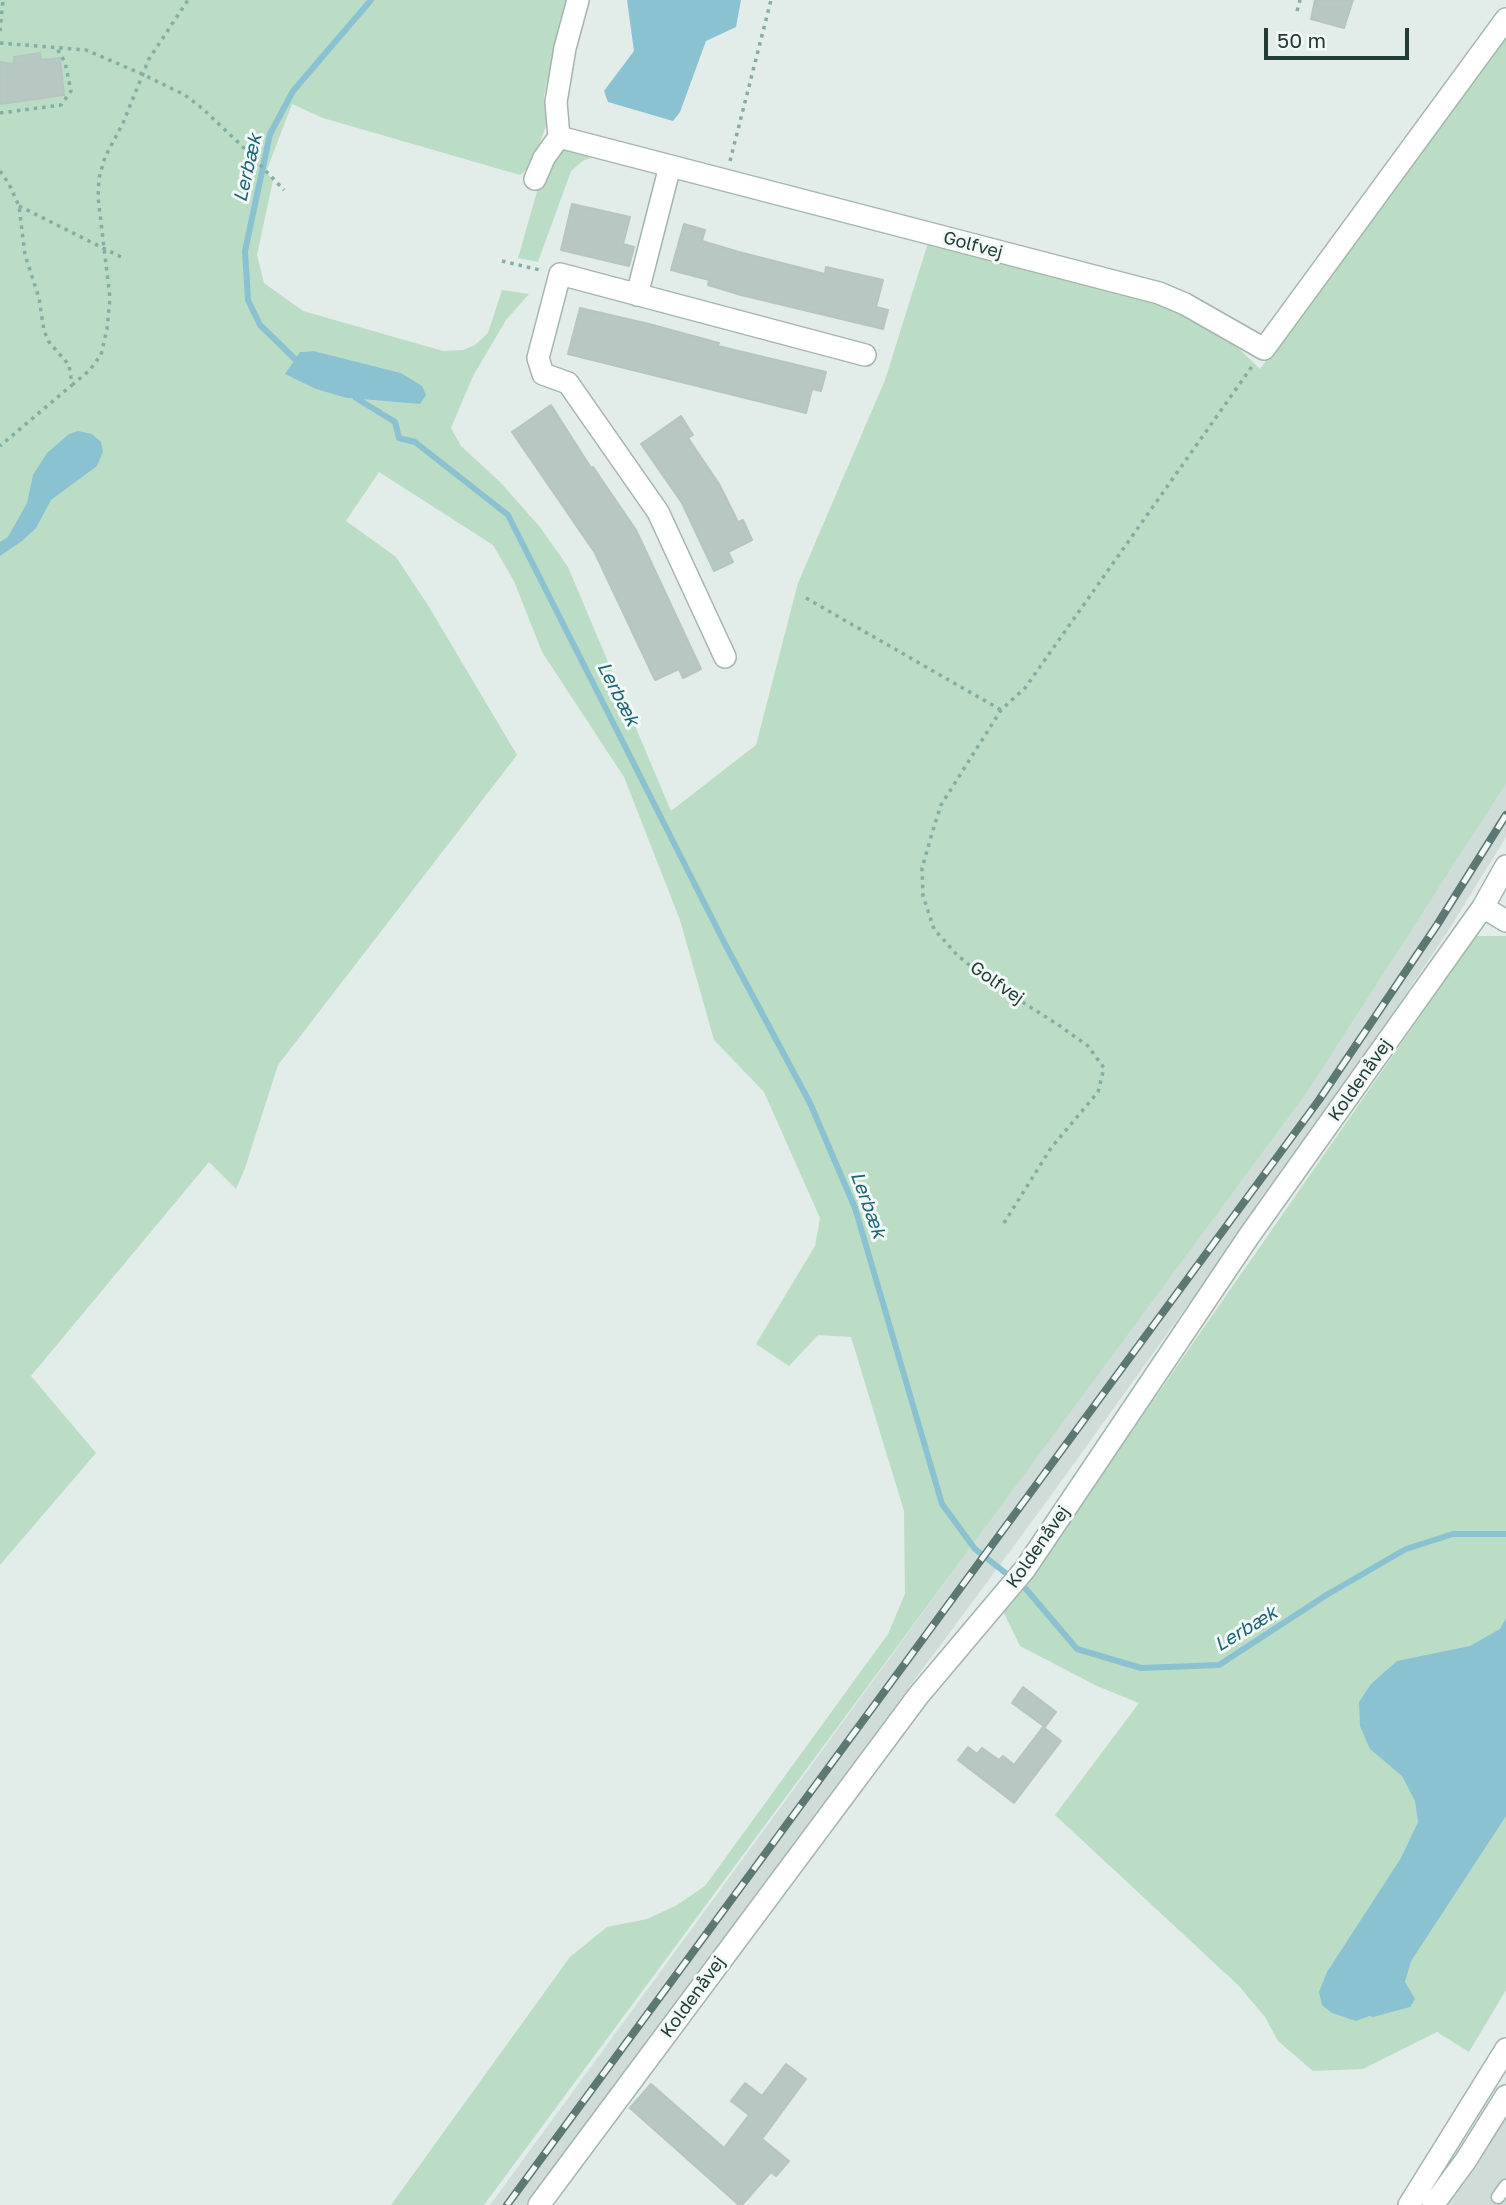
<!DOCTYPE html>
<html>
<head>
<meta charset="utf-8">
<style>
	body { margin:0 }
	#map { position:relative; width:1506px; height:2205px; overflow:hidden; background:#e2ece8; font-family:"Golos Text",sans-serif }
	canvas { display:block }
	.scale { position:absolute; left:1264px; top:28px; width:145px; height:32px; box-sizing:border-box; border:4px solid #223d37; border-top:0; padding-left:9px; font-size:21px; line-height:24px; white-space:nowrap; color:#223d37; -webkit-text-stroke:5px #f2f9f6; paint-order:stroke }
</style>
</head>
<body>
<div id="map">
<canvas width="1506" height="2205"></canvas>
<div class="scale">50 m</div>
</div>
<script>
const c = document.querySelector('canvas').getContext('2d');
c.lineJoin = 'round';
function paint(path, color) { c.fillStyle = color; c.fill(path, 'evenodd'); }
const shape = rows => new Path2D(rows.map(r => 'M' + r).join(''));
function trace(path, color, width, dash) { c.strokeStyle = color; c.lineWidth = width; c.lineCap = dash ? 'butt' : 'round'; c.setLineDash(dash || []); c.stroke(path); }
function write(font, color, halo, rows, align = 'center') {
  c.font = font + ' "Golos Text",sans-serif'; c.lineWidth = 6; c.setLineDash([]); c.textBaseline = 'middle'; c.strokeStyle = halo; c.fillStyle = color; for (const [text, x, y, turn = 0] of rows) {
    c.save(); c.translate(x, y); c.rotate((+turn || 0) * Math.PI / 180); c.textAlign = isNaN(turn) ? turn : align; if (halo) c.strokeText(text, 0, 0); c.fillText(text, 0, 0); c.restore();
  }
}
paint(shape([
	[1506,784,1506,837,1448,931,1330,1107,1047,1501,526,2205,490,2205,981,1533,1306,1094],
	[1506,2114,1506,2205,1446,2205]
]), '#d0dcd7');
paint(shape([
	[0,0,567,0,544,95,548,120,532,165,520,175,323,118,292,104,266,172,273,180,257,255,264,283,303,311,443,351,463,350,475,345,488,333,502,290,529,294,506,320,473,376,451,428,461,446,500,482,540,527,568,567,671,811,756,745,798,583,885,380,928,243,1155,301,1181,311,1234,344,1260,369,1506,36,1506,784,1306,1094,484,2205,391,2205,570,1957,607,1927,647,1919,677,1905,705,1886,888,1634,905,1594,904,1511,851,1337,818,1335,789,1366,756,1344,815,1246,820,1218,764,1092,714,1040,680,920,624,777,542,652,514,581,493,545,379,472,346,521,396,557,429,607,517,755,278,1065,245,1168,236,1189,209,1162,31,1376,96,1453,0,1565],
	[314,351,401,373,420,404,347,398,300,352],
	[568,148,601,155,584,160,571,171,538,262,518,258,540,181,556,154],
	[1476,936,1506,936,1506,1990,1469,2052,1437,2032,1363,2069,1313,2071,1278,2041,1265,2017,1239,1986,1055,1815,1139,1703,1097,1686,1020,1646,1002,1609,1036,1569]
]), '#bbddc6');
paint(shape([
	[627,0,741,0,736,27,706,41,680,112,673,121,608,102,604,91,634,51],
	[314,351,401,373,422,386,426,395,420,404,347,398,316,389,285,374,300,352],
	[78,431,92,434,101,442,103,452,97,466,51,500,36,528,22,541,0,556,0,542,8,537,27,503,33,475,47,453,69,434],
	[1506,1618,1506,1816,1411,1961,1405,1982,1415,1999,1410,2007,1373,2017,1369,2016,1356,2021,1332,2013,1322,2005,1319,1992,1327,1972,1401,1858,1418,1822,1415,1801,1402,1776,1370,1749,1360,1726,1359,1702,1371,1684,1397,1661,1470,1646,1500,1629]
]), '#8ac2d1');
trace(shape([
	[295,359,260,325,248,300,245,251,270,134,293,91,371,0],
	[356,398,395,422,399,438,415,442,508,515,726,946,810,1103,855,1208,942,1504,975,1549,1026,1589,1077,1649,1141,1668,1219,1665,1328,1594,1406,1549,1453,1534,1506,1534]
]), '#8ac2d1', 6);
const building = shape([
	[1315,0,1353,0,1344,28,1311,19,1315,0],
	[40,53,41,60,60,58,64,95,0,104,0,62,14,64,14,57,40,53],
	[572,204,630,217,623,244,634,247,629,266,561,250,572,204],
	[684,224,705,230,702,241,739,252,825,274,826,267,883,280,876,307,888,310,883,329,741,295,708,285,709,280,671,270,684,224],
	[580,308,649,324,719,343,718,346,826,372,821,391,812,389,806,413,568,354,580,308],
	[551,405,591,468,593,467,636,530,701,669,683,678,679,669,655,680,595,553,512,432,551,405],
	[681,416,693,435,688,438,719,484,738,522,743,520,752,540,728,552,733,562,714,571,682,503,641,444,681,416],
	[1023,1687,1056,1712,1045,1727,1012,1703,1023,1687],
	[1043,1727,1061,1741,1014,1803,958,1760,968,1747,977,1754,982,1748,999,1760,1003,1756,1014,1765,1043,1727],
	[786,2064,806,2079,762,2139,789,2161,776,2176,771,2172,742,2205,739,2205,630,2108,651,2084,724,2148,749,2115,731,2101,745,2083,762,2096,786,2064]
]);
paint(building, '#b7c7c1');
trace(building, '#b4c6bf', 2);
const lane = shape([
	[1498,2197,1506,2186]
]);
const street = shape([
	[559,137,556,102,565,48,578,0],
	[535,179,544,158,559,137,1159,293,1185,304,1264,349,1506,19],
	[637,295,670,166],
	[725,657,658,512,568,383,543,374,538,358,560,274,865,355],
	[1483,907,1506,921],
	[539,2205,918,1696,1025,1569,1249,1236,1483,907,1506,866],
	[1409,2205,1506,2049],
	[1433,2205,1466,2160,1506,2096]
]);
trace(lane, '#a5b4af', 15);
trace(street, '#a5b4af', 24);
trace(shape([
	[1297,11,1300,0],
	[0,31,3,0],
	[0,43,86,50,142,74,185,95,203,109,242,146,284,190],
	[0,113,61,105,71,91,65,62,56,47],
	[730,161,771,0],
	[0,171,9,184,19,206,25,255,39,298,44,331,49,342,69,365,72,385,0,446],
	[19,206,123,258],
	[502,261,540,270],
	[72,385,89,371,101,355,107,329,110,298,98,197,99,178,105,157,123,123,149,59,188,0],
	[806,598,1001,710],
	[1004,1223,1051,1148,1098,1092,1104,1068,1088,1046,1057,1024,989,981,957,955,934,929,923,896,922,868,933,830,941,805,1001,710,1025,688,1253,365]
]), '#83afa3', 3.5, [3.5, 5]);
trace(lane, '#fff', 12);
trace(street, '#fff', 21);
const rail = shape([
	[507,2205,1319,1100,1437,925,1506,815]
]);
trace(rail, '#5c7872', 8);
trace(rail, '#f2f9f6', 5, [16]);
write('18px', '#223d37', '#f2f9f6', [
	["Golfvej",973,245,15],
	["Golfvej",997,983,35],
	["Koldenåvej",1360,1080,-55],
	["Koldenåvej",1038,1547,-55],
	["Koldenåvej",693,1997,-54]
]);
write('italic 19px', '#1c6579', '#f2f9f6', [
	["Lerbæk",248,168,-77],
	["Lerbæk",618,694,63],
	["Lerbæk",868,1205,70],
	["Lerbæk",1246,1629,-31]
]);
</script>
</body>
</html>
